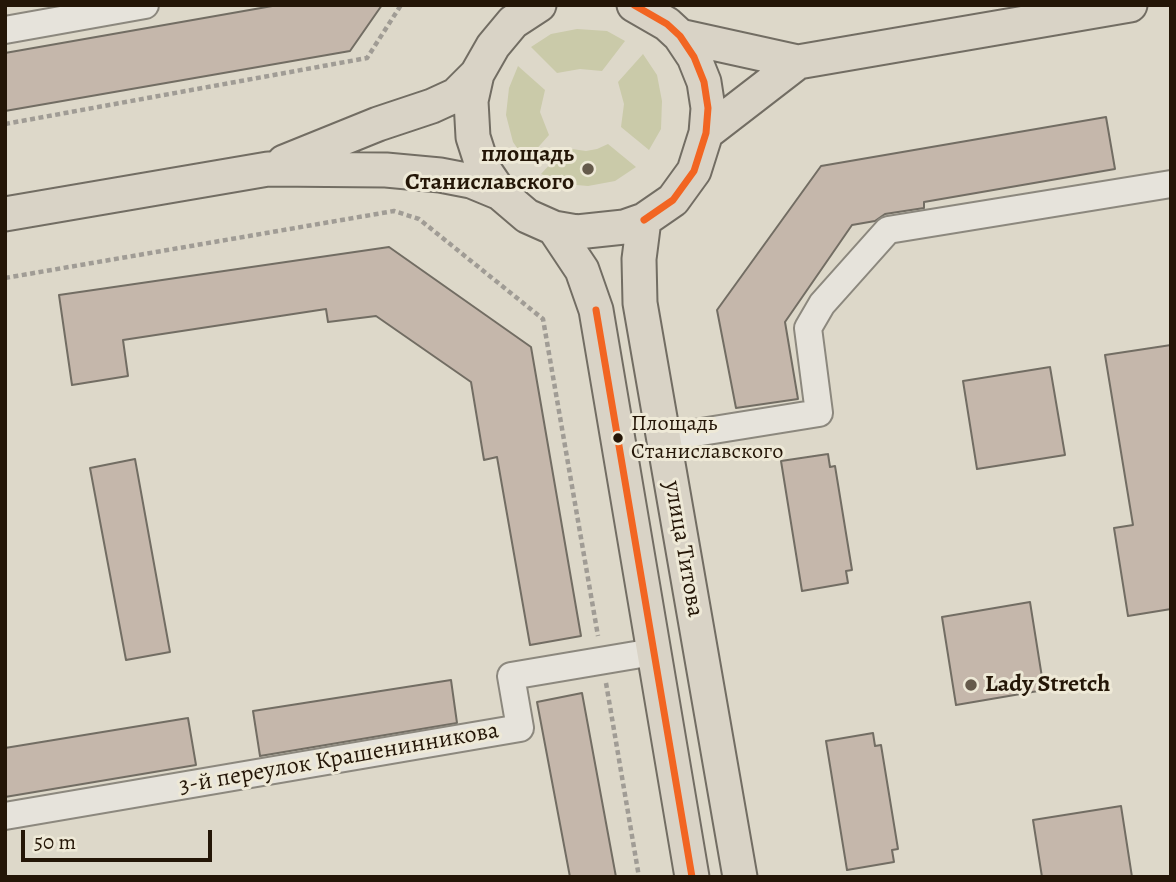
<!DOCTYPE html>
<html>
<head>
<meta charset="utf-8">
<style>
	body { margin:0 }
	#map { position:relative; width:1176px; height:882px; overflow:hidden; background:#ddd8c9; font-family:Alegreya,serif }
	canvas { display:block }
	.frame { position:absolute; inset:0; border:7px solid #241607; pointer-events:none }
	.scale { position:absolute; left:21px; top:830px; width:191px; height:32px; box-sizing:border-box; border:4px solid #241607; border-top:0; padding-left:9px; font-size:21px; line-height:24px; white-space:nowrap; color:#241607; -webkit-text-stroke:5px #eee9d7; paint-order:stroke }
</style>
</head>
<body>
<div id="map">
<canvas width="1176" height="882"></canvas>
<div class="frame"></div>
<div class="scale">50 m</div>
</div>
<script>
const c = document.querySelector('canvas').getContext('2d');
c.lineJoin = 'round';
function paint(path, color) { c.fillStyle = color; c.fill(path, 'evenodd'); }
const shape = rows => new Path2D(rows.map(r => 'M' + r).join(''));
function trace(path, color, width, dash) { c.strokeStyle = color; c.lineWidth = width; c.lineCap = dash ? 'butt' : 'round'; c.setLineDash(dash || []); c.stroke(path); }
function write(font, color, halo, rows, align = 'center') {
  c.font = font + ' Alegreya,serif'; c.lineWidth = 6; c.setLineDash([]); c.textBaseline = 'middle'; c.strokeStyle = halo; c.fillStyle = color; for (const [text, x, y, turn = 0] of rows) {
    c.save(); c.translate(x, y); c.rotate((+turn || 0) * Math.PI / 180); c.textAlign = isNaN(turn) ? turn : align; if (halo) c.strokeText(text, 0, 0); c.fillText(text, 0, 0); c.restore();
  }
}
paint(shape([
	[577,29,607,31,625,41,602,71,580,69,557,73,531,47,551,34],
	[643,54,657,75,662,101,661,129,649,150,621,127,624,104,618,82],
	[518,66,545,90,540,112,549,135,526,161,513,142,506,115,509,88],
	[608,144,636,167,615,181,588,186,565,184,541,174,565,148,586,151,597,149]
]), '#cacaa9');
const building = shape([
	[278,5,382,5,350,51,5,111,5,53,278,5],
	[1106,117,1115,169,924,202,924,208,885,214,875,221,852,225,785,322,798,399,736,408,717,310,821,166,1106,117],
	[389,247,531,347,581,636,530,645,497,457,484,460,471,382,376,316,328,322,326,309,123,340,128,376,72,385,59,295,389,247],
	[1171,345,1171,609,1128,616,1114,528,1133,525,1105,355,1171,345],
	[1050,367,1065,455,977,469,963,381,1050,367],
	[828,454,830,467,835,466,852,570,846,571,848,583,802,591,781,461,828,454],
	[135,459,170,652,126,660,90,468,135,459],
	[1030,602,1044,690,956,705,942,617,1030,602],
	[451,680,457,723,260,756,253,711,451,680],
	[582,693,616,877,570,877,537,702,582,693],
	[188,718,196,765,5,797,5,748,188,718],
	[873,733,875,746,881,745,898,849,892,850,894,862,847,870,826,741,873,733],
	[1121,806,1132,877,1042,877,1033,820,1121,806]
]);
paint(building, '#c5b7ab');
trace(building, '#726d63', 2);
const minor = shape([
	[5,30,145,5],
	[664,438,819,413,808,328,822,304,888,230,1171,184],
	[5,816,520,728,511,676,653,652]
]);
const major = shape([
	[539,5,513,22,493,46,477,74,471,101,473,137,483,168,500,193,527,216,554,228,577,232,624,227,644,220,673,200,694,171,706,133,708,108,704,82,694,57,680,36,667,24,634,5],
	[680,36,798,62,1130,5],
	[706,133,798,62],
	[284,162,378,124,432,106,456,95,477,74],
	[5,214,268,169,386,170,440,175,471,181,500,193],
	[644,220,639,259,640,303,740,877],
	[554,228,582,270,596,310,692,877]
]);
trace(minor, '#8c887e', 30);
trace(major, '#726d63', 37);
trace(shape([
	[5,124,367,58,401,5],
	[5,278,394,211,419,219,543,319,598,636],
	[606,683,639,877]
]), '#a09c95', 4.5, [5, 3.5]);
trace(minor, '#e6e3db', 26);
trace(major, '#d9d3c6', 33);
trace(shape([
	[634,5,667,24,680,36,694,57,704,82,708,108,706,133,694,171,673,200,644,220],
	[596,310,692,877]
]), '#f26522', 7);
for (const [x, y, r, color] of [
	[588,169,7,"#655a4b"],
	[618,438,6,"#241607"],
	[971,685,7,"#655a4b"]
]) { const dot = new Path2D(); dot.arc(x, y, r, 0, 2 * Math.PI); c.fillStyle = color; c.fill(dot); trace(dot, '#eee9d7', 2.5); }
write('22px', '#241607', '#eee9d7', [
	["Площадь",631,425],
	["Станиславского",631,453]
], 'left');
write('bold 24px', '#241607', '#eee9d7', [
	["площадь",574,155],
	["Станиславского",574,183],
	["Lady Stretch",985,685,"left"]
], 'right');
write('24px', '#241607', '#eee9d7', [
	["улица Титова",683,549,80],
	["3-й переулок Крашенинникова",339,759,-10]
]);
</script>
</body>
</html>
